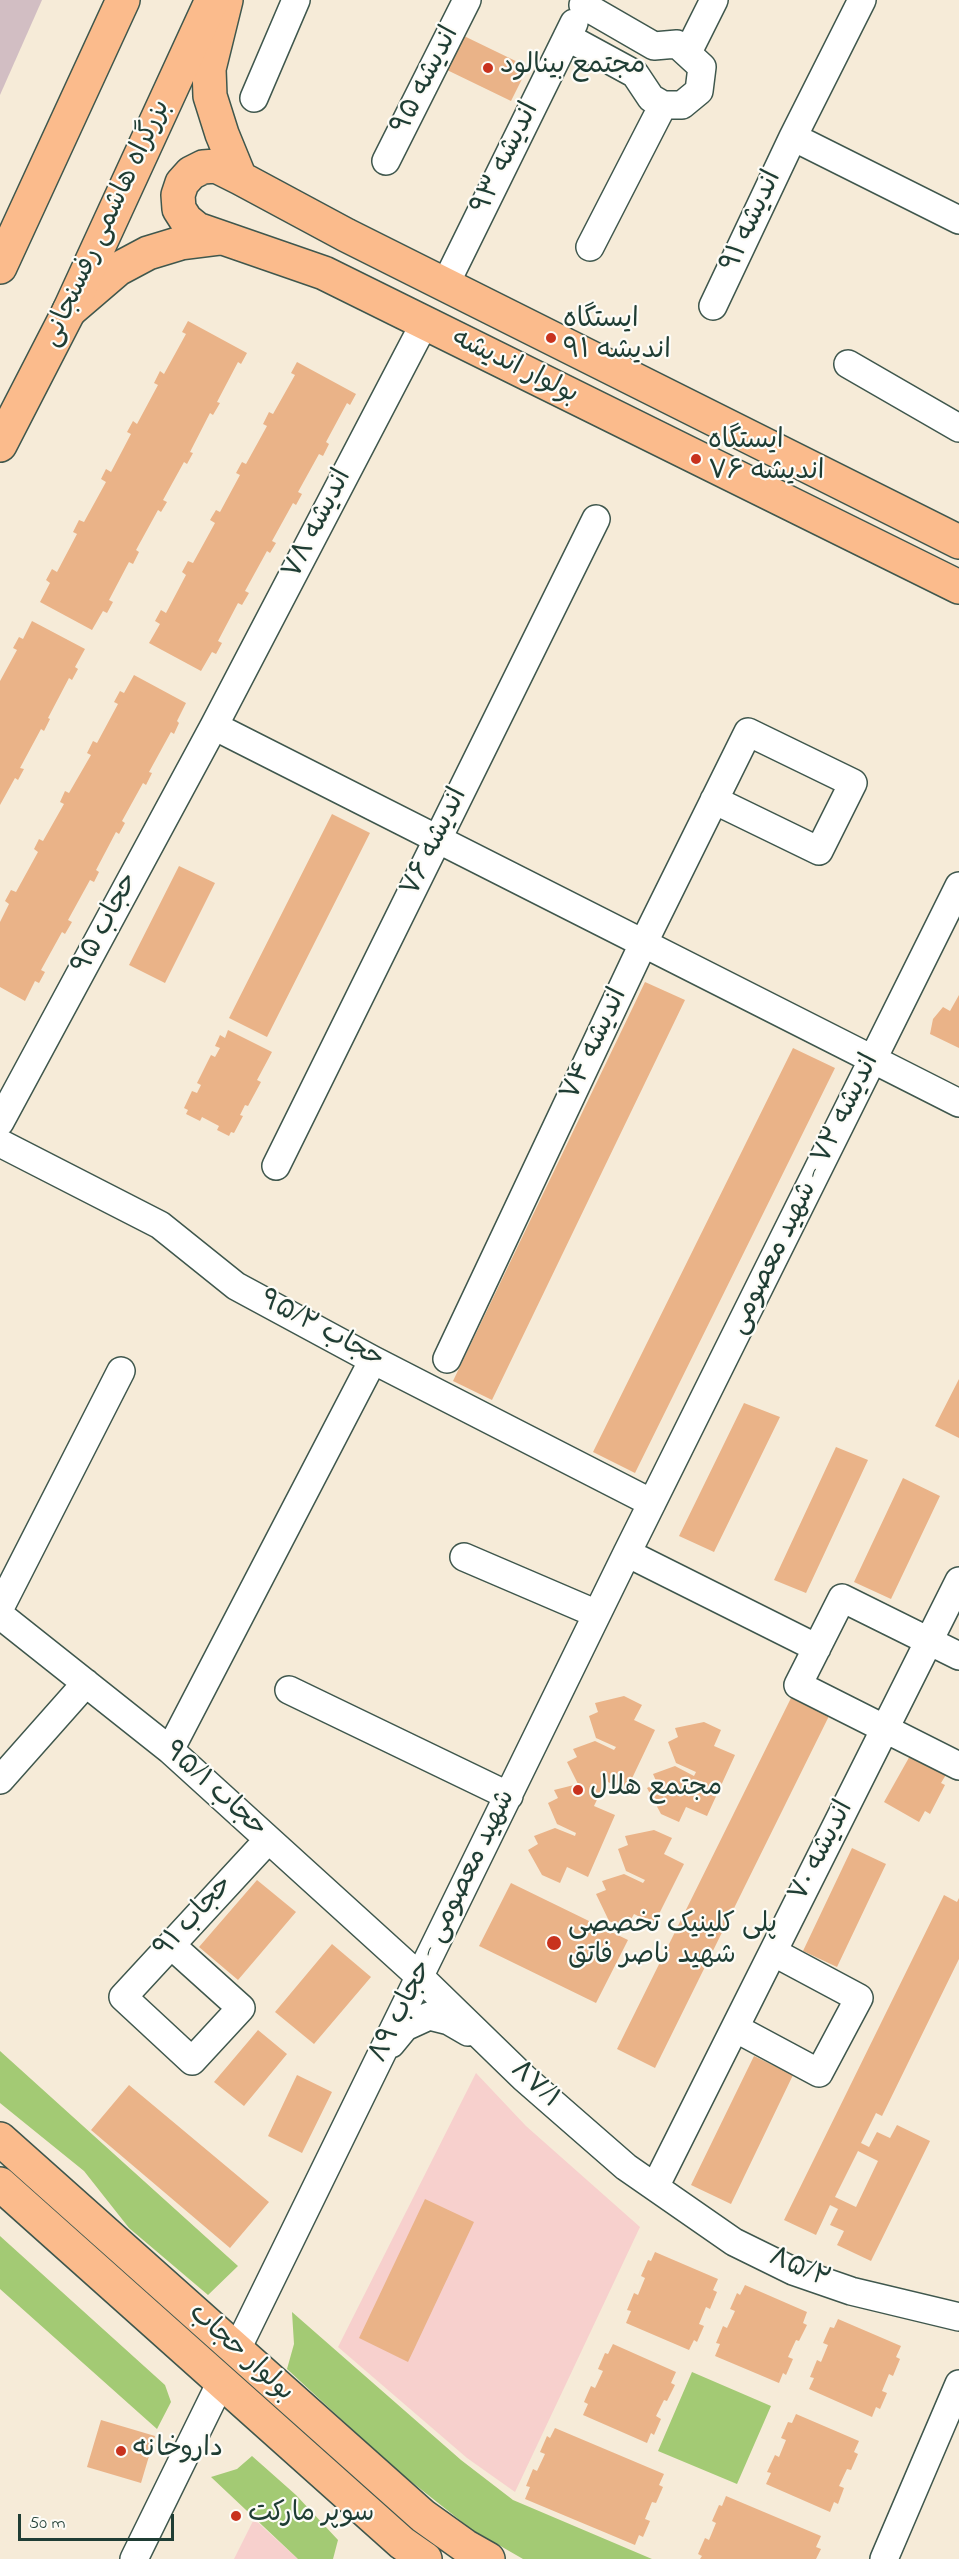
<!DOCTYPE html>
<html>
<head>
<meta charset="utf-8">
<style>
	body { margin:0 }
	#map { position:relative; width:959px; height:2559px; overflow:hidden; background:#f6ebd8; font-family:"Indie Flower",sans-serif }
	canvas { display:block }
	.scale { position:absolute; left:18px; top:2514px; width:156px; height:27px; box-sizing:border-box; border:3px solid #1f3d34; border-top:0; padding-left:8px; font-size:18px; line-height:21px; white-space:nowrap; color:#1f3d34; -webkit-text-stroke:4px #fdfcf7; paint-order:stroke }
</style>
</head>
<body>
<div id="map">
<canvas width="959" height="2559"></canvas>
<div class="scale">50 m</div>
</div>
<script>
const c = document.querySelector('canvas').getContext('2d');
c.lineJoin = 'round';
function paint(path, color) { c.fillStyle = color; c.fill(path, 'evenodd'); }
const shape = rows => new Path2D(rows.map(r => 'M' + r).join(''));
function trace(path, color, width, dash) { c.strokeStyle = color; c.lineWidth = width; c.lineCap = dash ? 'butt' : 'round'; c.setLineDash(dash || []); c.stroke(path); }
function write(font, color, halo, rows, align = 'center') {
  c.font = font + ' "Indie Flower","Playpen Sans Arabic",sans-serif'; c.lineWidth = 4.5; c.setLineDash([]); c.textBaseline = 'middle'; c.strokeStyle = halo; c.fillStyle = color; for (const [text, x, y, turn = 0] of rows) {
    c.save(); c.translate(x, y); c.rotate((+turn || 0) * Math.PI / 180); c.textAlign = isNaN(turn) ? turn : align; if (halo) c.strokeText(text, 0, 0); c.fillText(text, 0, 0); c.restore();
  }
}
paint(shape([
	[476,2073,526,2126,640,2227,515,2492,467,2458,338,2347],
	[254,2519,298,2559,234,2559]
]), '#f7d0cd');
paint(shape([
	[0,0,42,0,0,95]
]), '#d2bec3');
paint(shape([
	[0,2051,238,2266,208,2295,129,2228,84,2171,0,2103],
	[0,2236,165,2385,171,2402,157,2429,0,2289],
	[292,2312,461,2460,513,2500,652,2559,523,2559,471,2529,394,2468,287,2369,294,2344],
	[692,2372,771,2406,737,2484,658,2451],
	[252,2456,296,2495,338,2540,333,2559,298,2559,211,2477,237,2469]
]), '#a3ca74');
paint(shape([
	[464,36,528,67,511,101,447,70],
	[188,321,247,353,241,364,238,362,217,402,220,403,213,415,210,413,190,452,193,453,187,464,184,462,163,500,167,502,161,512,158,510,136,550,139,552,133,564,129,562,109,600,113,602,107,613,103,611,92,630,40,602,50,583,46,580,52,569,57,572,77,534,73,532,79,520,84,522,106,482,101,479,106,469,111,472,131,434,127,432,133,421,137,424,158,385,154,383,160,371,164,374,186,334,182,332],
	[297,362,356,394,350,405,347,403,326,442,329,444,323,456,319,454,298,492,302,494,296,505,293,503,272,541,276,543,270,553,267,551,245,591,249,593,242,605,238,603,218,641,222,643,216,654,212,652,201,671,149,643,160,624,155,621,161,610,166,613,186,575,182,572,188,561,193,563,215,523,210,520,216,510,220,512,240,475,236,473,242,462,246,464,267,426,263,424,269,412,273,414,295,375,291,373],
	[32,621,85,649,75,667,78,669,72,680,69,678,48,718,50,719,44,731,41,729,20,768,24,769,18,780,15,778,0,805,0,681,17,650,13,648,19,637,23,639],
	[134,675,186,703,177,721,179,723,174,734,171,732,149,772,152,773,146,785,143,783,122,821,125,823,119,834,116,832,96,870,99,872,94,882,90,880,68,920,72,922,65,934,62,932,41,970,45,972,39,983,35,981,25,1001,0,987,0,922,9,904,5,901,11,890,16,892,38,852,34,849,39,839,43,841,64,804,60,802,65,791,69,793,91,755,87,753,93,741,97,743,118,704,114,702,120,691,124,693],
	[332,814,370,833,267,1037,229,1018],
	[179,866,215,883,165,983,129,965],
	[645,982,685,1000,492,1400,453,1381],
	[959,995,959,1048,930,1034,933,1019,943,1007,950,1011],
	[228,1030,272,1052,257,1080,261,1082,248,1106,245,1105,240,1115,243,1116,234,1133,231,1132,229,1136,217,1130,219,1126,202,1117,200,1121,186,1114,188,1110,184,1108,192,1091,197,1093,201,1085,197,1083,211,1055,215,1057,220,1048,215,1046,220,1035,225,1038],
	[793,1048,835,1068,635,1473,593,1452],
	[959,1379,959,1438,935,1426],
	[744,1403,780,1417,714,1552,679,1536],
	[836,1447,868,1460,806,1593,774,1580],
	[903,1478,940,1496,891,1599,854,1582],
	[624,1696,642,1705,634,1720,655,1730,626,1791,606,1781,594,1806,615,1815,588,1877,567,1867,560,1883,542,1875,528,1850,538,1844,534,1836,555,1828,575,1836,576,1833,557,1824,548,1803,558,1798,554,1790,578,1784,567,1762,577,1757,573,1749,595,1741,614,1750,616,1747,596,1738,589,1716,598,1712,595,1703],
	[791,1698,829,1716,655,2068,617,2049],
	[704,1722,721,1730,714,1746,735,1755,707,1816,686,1807,679,1822,661,1814,647,1788,657,1783,653,1774,675,1766,694,1776,696,1772,676,1763,668,1742,678,1737,675,1728],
	[911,1754,947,1773,941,1783,945,1785,930,1814,925,1811,919,1822,884,1802],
	[654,1830,672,1838,664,1854,684,1864,654,1924,634,1914,626,1929,609,1921,596,1894,606,1890,602,1881,624,1874,643,1883,645,1880,626,1871,618,1849,628,1845,625,1836],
	[852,1848,886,1864,837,1967,803,1951],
	[257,1880,296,1912,238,1980,199,1947],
	[511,1883,628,1940,596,2003,479,1946],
	[944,1895,957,1902,959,1898,959,1959,882,2116,876,2113,861,2143,869,2147,877,2132,890,2138,897,2125,930,2141,871,2261,837,2245,844,2231,830,2225,838,2209,830,2205,816,2235,784,2220],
	[858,2151,878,2161,856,2207,835,2197],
	[332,1944,371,1977,314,2044,275,2012],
	[258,2030,287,2054,244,2106,214,2082],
	[754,2056,793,2075,731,2204,691,2185],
	[297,2075,332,2092,302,2153,268,2136],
	[129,2085,269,2202,230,2248,91,2130],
	[425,2199,474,2222,408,2362,359,2338],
	[655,2252,718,2279,713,2290,717,2292,710,2309,706,2307,699,2324,704,2326,697,2342,694,2340,689,2350,626,2323,631,2311,627,2310,634,2293,638,2295,645,2278,641,2276,648,2260,651,2261],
	[745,2285,807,2312,803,2323,807,2325,799,2341,796,2340,788,2357,793,2359,786,2375,783,2373,779,2383,715,2356,720,2344,716,2343,723,2326,727,2328,735,2311,730,2309,737,2293,740,2295],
	[838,2319,901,2346,896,2357,900,2359,893,2376,889,2374,882,2391,887,2393,880,2409,876,2407,872,2417,809,2389,814,2378,810,2377,817,2360,821,2362,828,2345,823,2343,830,2327,834,2328],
	[613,2344,676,2372,671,2383,675,2385,667,2401,664,2400,656,2416,661,2419,654,2435,651,2433,647,2443,583,2415,588,2404,584,2402,591,2386,595,2388,603,2371,598,2369,605,2353,608,2354],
	[796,2414,859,2441,854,2452,858,2454,851,2470,847,2469,839,2486,844,2488,838,2504,834,2502,830,2512,766,2484,771,2473,767,2472,775,2455,779,2457,786,2440,781,2438,788,2422,792,2423],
	[101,2420,155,2436,141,2483,87,2467],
	[555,2428,664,2474,659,2485,663,2487,656,2503,652,2502,645,2519,650,2521,643,2537,639,2535,635,2545,525,2499,530,2487,526,2486,533,2469,537,2471,545,2454,540,2452,547,2436,550,2438],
	[726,2496,821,2536,816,2547,821,2549,816,2559,700,2559,702,2556,698,2554,705,2538,709,2540,716,2523,712,2521,719,2505,722,2506]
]), '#eab388');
const minor = shape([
	[567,37,635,74,651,98,663,105,682,105,699,91,702,67,677,44,654,46,583,5],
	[688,52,714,0],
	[254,98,296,0],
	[793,137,959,220],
	[386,161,467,0],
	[590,247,663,105],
	[445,285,574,23],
	[713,306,793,137,862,0],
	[848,364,959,428],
	[214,726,959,1103],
	[0,1122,214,726,424,324],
	[0,1143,160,1225,236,1286,373,1360,652,1503],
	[276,1166,596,519],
	[447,1359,643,944,748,732,853,783,819,851,714,800],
	[627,1553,817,1648],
	[464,1557,597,1614],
	[0,1608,121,1371],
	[0,1615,170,1750,420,1977,524,2078,626,2167,734,2242,793,2271,851,2291,959,2317],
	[959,1656,842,1598,798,1685,959,1766],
	[289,1690,509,1796],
	[170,1750,373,1360],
	[0,1780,86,1683],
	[171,1945,241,2008,192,2061,123,1997,268,1840],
	[735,2028,819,2073,859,1998,773,1952],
	[391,2044,405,2027,429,2016,449,2021,468,2032],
	[655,2187,959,1581],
	[236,2351,627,1553,959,886],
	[134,2559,221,2382],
	[884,2559,959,2384]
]);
const major = shape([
	[226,0,209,69,210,96,222,134,240,178,346,235,959,542],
	[240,178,216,166,203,167,191,173,182,183,178,195,179,209,186,220,197,229,324,273,959,587],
	[69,311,118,269,148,253,181,243,221,238],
	[0,2139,423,2516,465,2546,488,2559],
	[0,2184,402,2543,425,2559]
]);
const highway = shape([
	[0,267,123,0],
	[0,445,69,311,212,0]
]);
trace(minor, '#3f574d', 30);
trace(major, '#3f574d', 36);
trace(highway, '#3f574d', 36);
trace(minor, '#fff', 27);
trace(major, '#fbbb8c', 33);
trace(highway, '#fbbb8c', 33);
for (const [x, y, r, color] of [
	[488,68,6,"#c8321e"],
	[551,338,6,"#c8321e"],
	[696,459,6,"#c8321e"],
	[578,1790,6,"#c8321e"],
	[554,1943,8,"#c8321e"],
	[121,2451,6,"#c8321e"],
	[236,2516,6,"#c8321e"]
]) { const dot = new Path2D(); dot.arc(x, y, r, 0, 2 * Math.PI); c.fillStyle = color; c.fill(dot); trace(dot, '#fdfcf7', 2); }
write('27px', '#1f3d34', '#fdfcf7', [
	["مجتمع بینالود",500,68],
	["ایستگاه",563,322],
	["اندیشه ۹۱",563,353],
	["ایستگاه",708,443],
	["اندیشه ۷۶",708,474],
	["مجتمع هلال",590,1790],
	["پلی کلینیک تخصصی",568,1927],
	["شهید ناصر فاتق",568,1958],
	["داروخانه",133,2451],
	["سوپر مارکت",248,2516]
], 'left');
write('27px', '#1f3d34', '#fdfcf7', [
	["اندیشه ۹۵",427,81,-63],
	["اندیشه ۹۳",507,159,-64],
	["اندیشه ۹۱",753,222,-65],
	["بزرگراه هاشمی رفسنجانی",108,224,-65],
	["بولوار اندیشه",514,368,26],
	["اندیشه ۷۸",319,525,-63],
	["اندیشه ۷۶",436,843,-64],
	["حجاب ۹۵",107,924,-62],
	["اندیشه ۷۴",596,1045,-65],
	["اندیشه ۷۲ - شهید معصومی",806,1195,-64],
	["حجاب ۹۵/۲",321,1331,28],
	["حجاب ۹۵/۱",214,1791,42],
	["اندیشه ۷۰",823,1852,-63],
	["حجاب ۹۱",195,1918,-47],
	["شهید معصومی - حجاب ۸۹",444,1927,-64],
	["۸۷/۱",534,2086,42],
	["۸۵/۲",799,2270,23],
	["بولوار حجاب",240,2354,42]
]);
</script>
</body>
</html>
